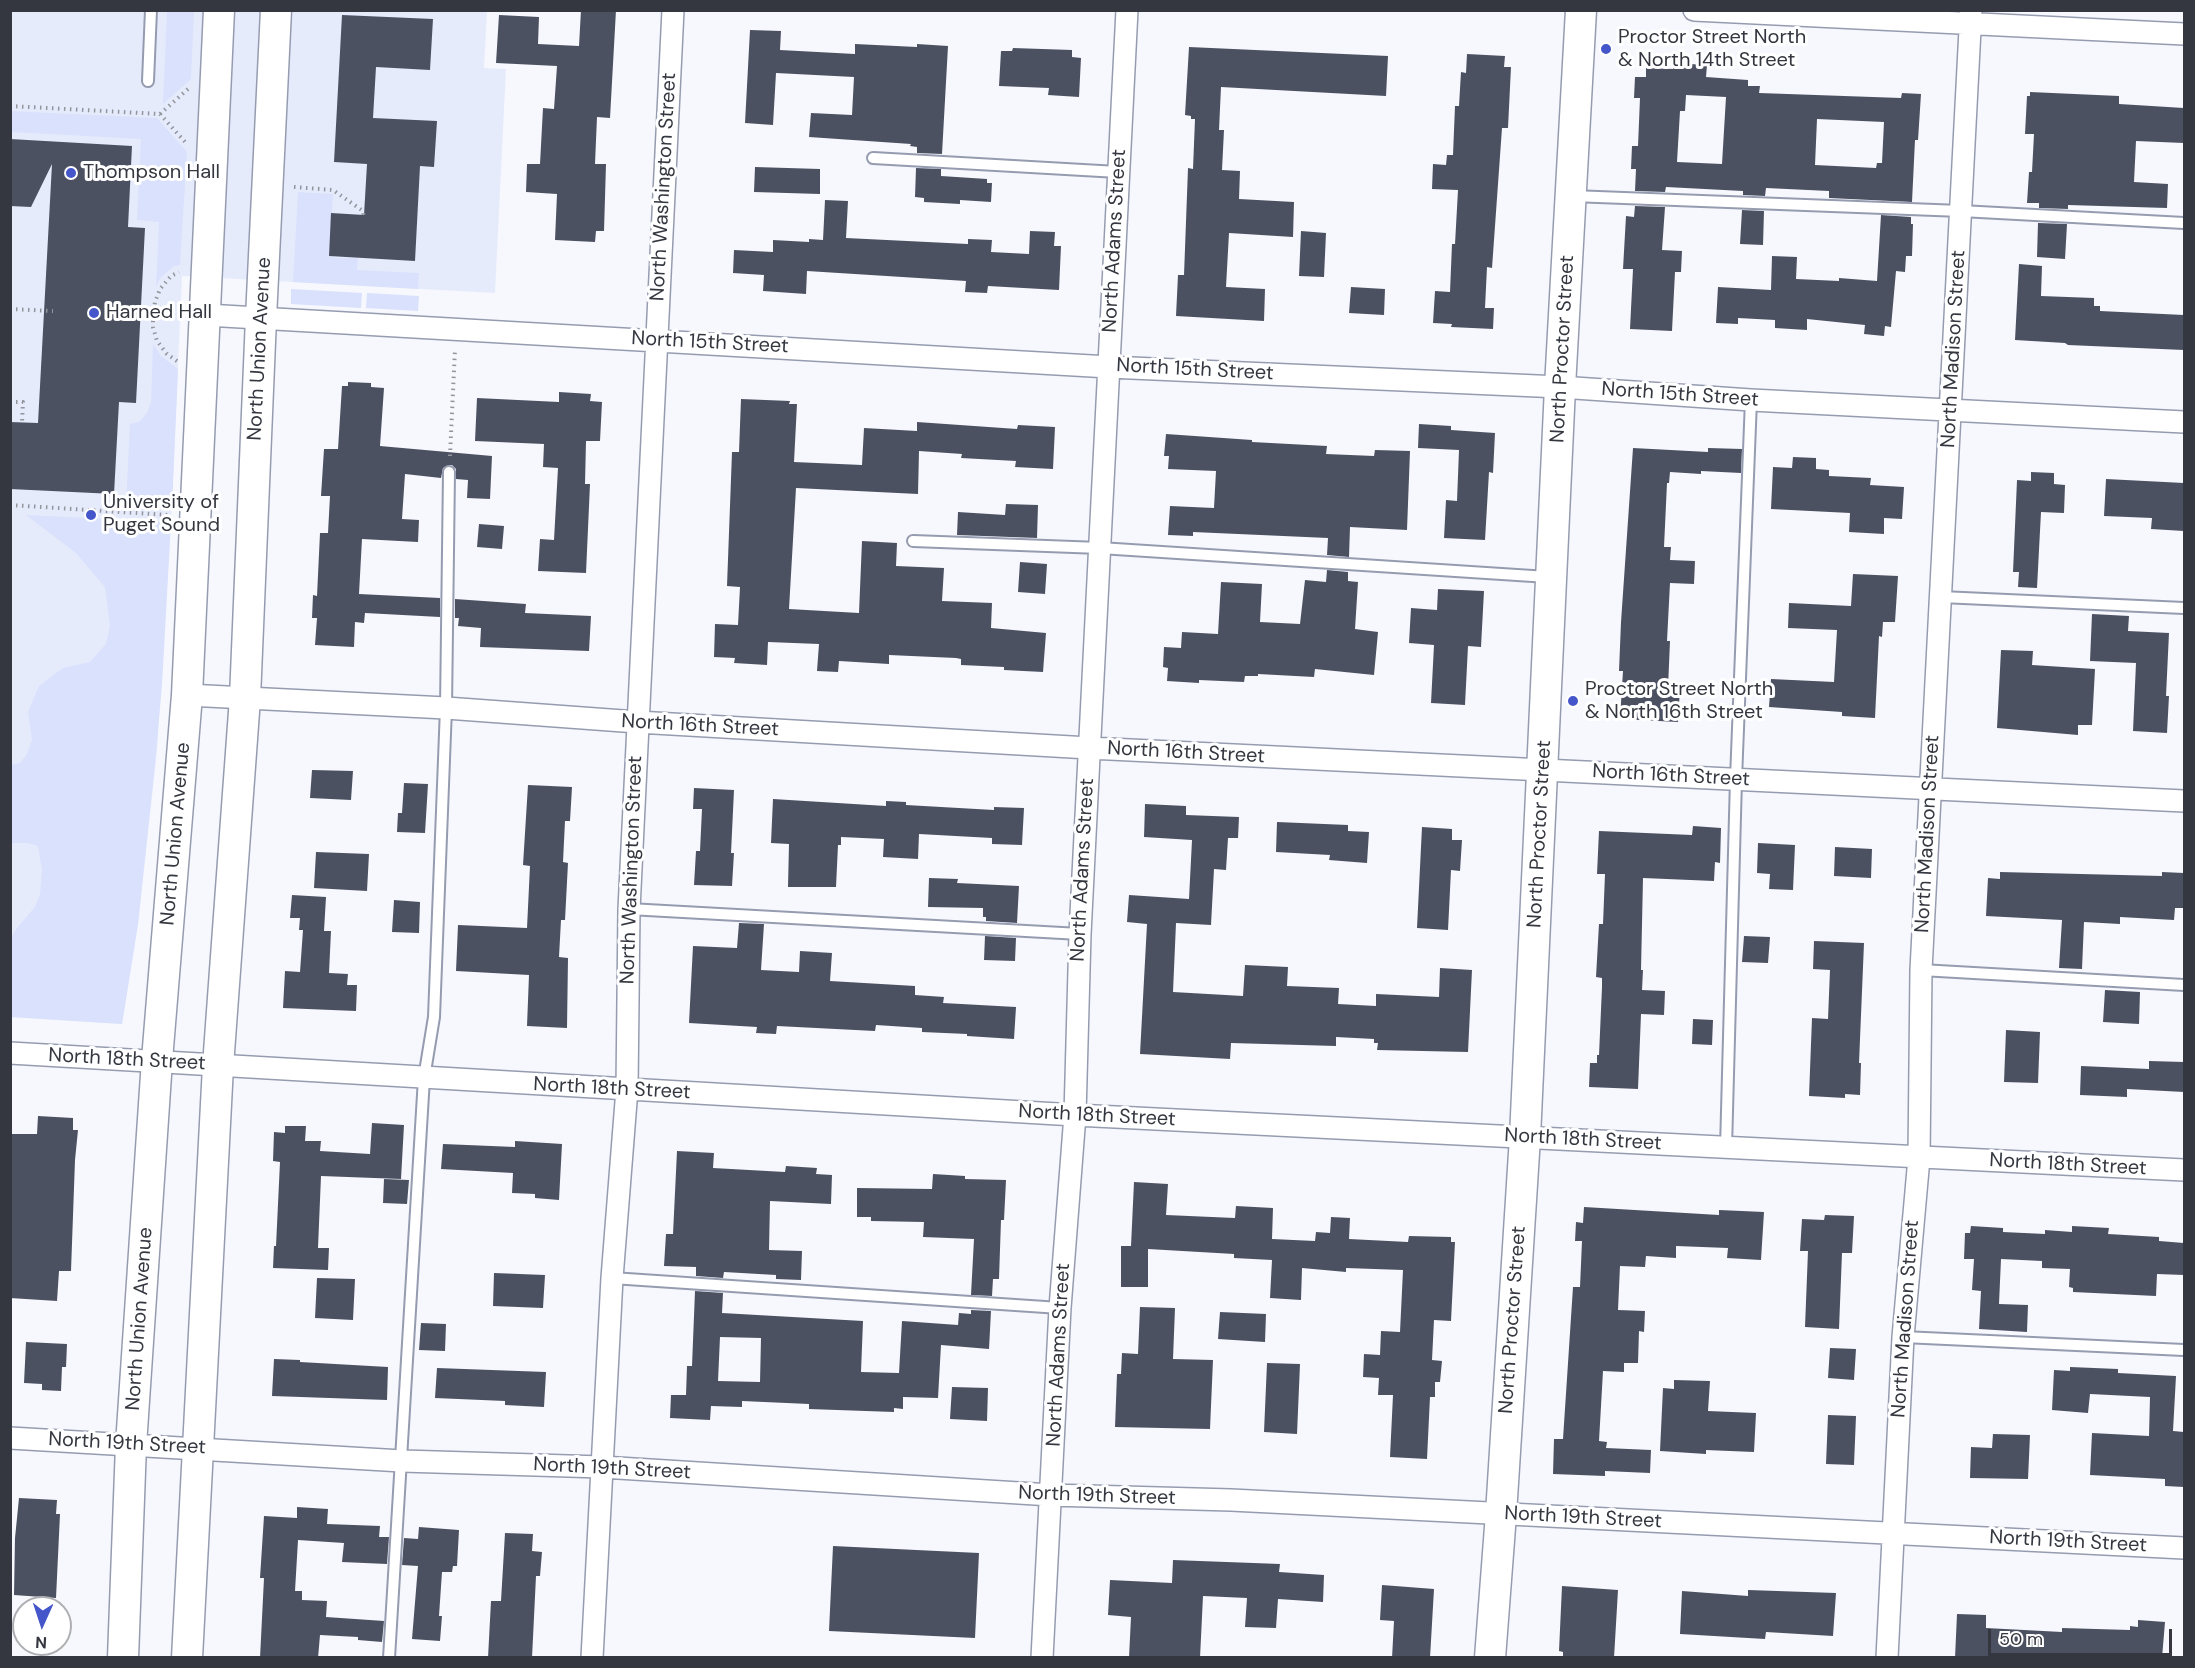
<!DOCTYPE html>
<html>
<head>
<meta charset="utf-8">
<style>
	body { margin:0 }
	#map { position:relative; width:2195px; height:1668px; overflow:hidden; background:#f7f8fd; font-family:"DM Sans",sans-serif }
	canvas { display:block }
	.frame { position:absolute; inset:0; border:12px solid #34373f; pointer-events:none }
	.north { position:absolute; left:12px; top:1596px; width:60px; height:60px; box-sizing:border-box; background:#fff; border:2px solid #aeafb2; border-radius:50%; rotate:183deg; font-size:16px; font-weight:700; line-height:24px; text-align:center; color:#34373f }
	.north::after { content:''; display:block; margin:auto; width:21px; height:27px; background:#4556ca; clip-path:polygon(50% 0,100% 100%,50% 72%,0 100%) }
	.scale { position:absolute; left:1988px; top:1629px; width:184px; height:27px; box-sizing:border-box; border:3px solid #34373f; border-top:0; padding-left:8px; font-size:18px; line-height:21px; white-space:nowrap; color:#34373f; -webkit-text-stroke:4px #fff; paint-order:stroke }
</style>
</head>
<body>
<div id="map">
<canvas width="2195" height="1668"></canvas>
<div class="frame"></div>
<div class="north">N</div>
<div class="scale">50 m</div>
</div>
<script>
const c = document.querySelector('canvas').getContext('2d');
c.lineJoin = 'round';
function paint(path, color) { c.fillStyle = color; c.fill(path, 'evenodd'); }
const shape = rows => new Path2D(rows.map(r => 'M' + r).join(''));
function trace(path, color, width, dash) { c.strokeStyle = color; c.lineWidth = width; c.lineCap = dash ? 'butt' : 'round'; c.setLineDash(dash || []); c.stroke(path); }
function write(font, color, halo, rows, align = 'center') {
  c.font = font + ' "DM Sans",sans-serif'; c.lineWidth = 6; c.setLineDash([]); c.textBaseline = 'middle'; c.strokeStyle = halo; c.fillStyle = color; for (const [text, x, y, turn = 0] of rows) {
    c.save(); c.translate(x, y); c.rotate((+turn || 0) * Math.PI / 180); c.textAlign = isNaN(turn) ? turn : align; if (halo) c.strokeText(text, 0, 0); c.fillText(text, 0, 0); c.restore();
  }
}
paint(shape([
	[10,11,487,11,484,68,506,69,495,293,182,276,171,522,157,751,138,924,122,1024,11,1017]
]), '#e6ebfc');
paint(shape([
	[167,11,194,11,191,79,163,104],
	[10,111,157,118,187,152,180,265,174,266,160,278,156,287,159,222,137,220,141,139,11,132],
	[298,192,333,194,329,256,337,258,358,258,357,270,419,273,418,289,293,282],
	[291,289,362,293,361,308,291,304],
	[367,293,419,296,418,311,366,308],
	[153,344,161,356,178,369,172,508,126,505,130,424,139,422,147,413,151,403],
	[26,515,171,522,162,685,155,764,138,924,122,1024,11,1017,11,938,17,928,35,907,40,894,42,870,38,846,27,843,11,843,11,765,20,763,27,754,32,740,28,712,39,686,63,668,90,662,106,644,110,626,105,587,76,553]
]), '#d9e1fc');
paint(shape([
	[581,10,616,10,610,118,597,117,595,164,606,164,604,231,596,231,595,242,555,240,557,194,526,192,527,164,540,164,543,108,554,109,557,66,496,63,499,15,539,17,538,44,579,46],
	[342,15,433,19,430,70,376,67,373,118,437,121,434,167,420,166,415,261,329,256,331,213,364,215,367,164,334,162],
	[750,30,781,31,780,50,855,54,855,44,917,47,917,44,948,46,942,154,917,153,917,147,910,146,911,144,809,137,811,113,852,115,854,77,776,73,773,125,745,123],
	[1189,47,1388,56,1386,96,1221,87,1219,130,1224,130,1222,170,1240,171,1239,199,1294,202,1293,237,1229,233,1226,287,1265,289,1264,321,1176,316,1178,275,1184,275,1188,168,1193,169,1195,119,1191,119,1191,116,1185,115],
	[1013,48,1072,50,1072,57,1081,58,1079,97,1048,95,1049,88,999,86,1001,51,1012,51],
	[1467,54,1505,56,1504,67,1511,67,1508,128,1502,128,1492,268,1487,267,1485,308,1494,308,1493,329,1451,327,1452,324,1433,323,1435,291,1450,292,1452,244,1455,244,1458,190,1432,189,1433,164,1446,165,1447,155,1453,155,1455,106,1459,106,1461,72,1466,73],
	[1673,63,1707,65,1706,77,1748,80,1748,86,1760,86,1759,93,1901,98,1902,93,1921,94,1918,140,1915,140,1912,202,1829,198,1829,191,1766,188,1765,196,1743,195,1743,191,1666,187,1665,192,1635,191,1636,169,1631,169,1632,146,1638,146,1640,98,1634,98,1635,77,1646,77,1646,68,1673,69],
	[1686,95,1726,97,1722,164,1677,162,1680,111,1685,111],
	[1817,119,1884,122,1882,163,1877,163,1876,168,1815,165],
	[2030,92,2119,96,2119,104,2184,108,2184,143,2136,141,2134,182,2168,184,2167,208,2068,205,2068,209,2039,208,2039,203,2027,203,2029,172,2032,172,2034,134,2025,134,2027,96,2030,96],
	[10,139,132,146,128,227,145,228,136,403,119,402,114,494,10,489,10,422,38,423,52,164,31,207,10,206],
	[755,167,820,169,820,194,754,192],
	[916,168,941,169,941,176,987,179,987,183,992,183,991,202,960,200,960,204,924,202,924,198,915,197],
	[825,200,848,201,846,238,968,244,968,239,992,240,991,252,1029,254,1030,231,1055,232,1054,246,1061,246,1059,290,988,286,987,293,965,292,966,281,807,271,806,294,763,291,764,275,733,273,734,250,773,252,773,240,809,242,809,239,823,240],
	[1635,206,1665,207,1662,250,1682,251,1681,272,1675,272,1672,331,1630,329,1633,269,1623,269,1626,216,1634,217],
	[1742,210,1764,211,1763,245,1740,244],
	[1881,215,1911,217,1911,224,1913,224,1912,256,1906,256,1905,272,1896,271,1891,327,1885,326,1884,336,1864,334,1865,325,1807,319,1807,330,1775,328,1775,320,1738,318,1738,324,1716,323,1718,287,1771,290,1772,256,1797,257,1796,279,1839,281,1839,278,1877,281],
	[2038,223,2067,224,2065,259,2037,257],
	[1301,231,1326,233,1324,277,1299,276],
	[2019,264,2042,266,2041,296,2094,298,2094,306,2100,306,2100,311,2184,315,2184,350,2068,345,2065,343,2015,340],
	[1351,287,1385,289,1384,315,1349,313],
	[348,382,371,383,371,387,384,388,380,446,492,456,490,499,467,498,468,480,456,479,456,469,452,465,449,465,443,468,441,478,405,474,402,519,419,520,418,542,362,539,359,594,440,598,440,617,365,613,364,623,355,622,354,647,315,645,317,618,312,618,313,595,317,596,320,533,328,533,330,496,321,496,324,449,338,449,342,386,348,386],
	[559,392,591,394,590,401,602,402,600,441,586,441,585,484,590,484,586,573,538,571,540,539,554,540,558,468,543,467,544,444,475,441,477,398,559,402],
	[741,399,790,401,789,404,797,404,794,462,862,465,864,428,917,431,917,422,1017,429,1018,425,1055,427,1053,469,1015,467,1016,461,961,458,962,454,919,451,918,494,796,488,789,609,859,613,862,541,897,543,896,566,944,568,942,601,992,603,991,628,1046,633,1043,672,1004,670,1004,667,961,665,961,659,956,658,889,655,889,664,839,661,838,672,817,671,819,644,768,642,767,665,734,663,735,658,714,657,715,624,738,625,740,587,727,586,732,452,739,452],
	[1419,424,1451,426,1451,430,1495,433,1493,473,1489,472,1485,540,1444,538,1446,500,1457,501,1459,450,1418,448],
	[1166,434,1252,440,1252,442,1327,446,1326,454,1374,456,1375,450,1410,451,1407,530,1350,527,1349,557,1327,555,1328,538,1193,532,1193,536,1168,535,1170,506,1214,508,1216,471,1168,469,1169,456,1164,456],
	[1633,448,1708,452,1708,448,1742,449,1741,473,1701,471,1701,474,1670,472,1669,483,1667,483,1664,547,1671,547,1670,560,1695,561,1694,584,1670,583,1667,641,1670,641,1668,688,1680,688,1678,722,1620,719,1623,671,1619,671,1621,622],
	[1793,457,1816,458,1816,469,1829,470,1829,476,1871,478,1870,485,1904,487,1902,519,1884,518,1884,534,1849,532,1850,513,1771,509,1773,467,1792,468],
	[2031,472,2054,473,2054,484,2065,485,2064,513,2041,512,2037,588,2018,587,2019,572,2013,572,2017,480,2031,481],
	[2106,479,2184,483,2184,531,2151,529,2152,518,2104,516],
	[1006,504,1038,505,1037,538,957,535,958,512,1005,515],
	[479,524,504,526,502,549,477,547],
	[1020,562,1047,564,1045,594,1018,592],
	[1327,570,1348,572,1348,581,1358,582,1355,629,1378,632,1374,675,1315,669,1314,677,1258,674,1258,676,1245,676,1244,682,1199,680,1199,683,1167,681,1168,668,1163,667,1164,647,1181,648,1182,632,1218,634,1221,582,1262,584,1260,622,1300,624,1305,580,1326,582],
	[1853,574,1898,576,1895,622,1883,622,1882,637,1879,636,1875,718,1842,716,1842,712,1769,707,1771,679,1834,682,1837,630,1788,628,1789,603,1851,606],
	[1438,589,1484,591,1481,647,1468,646,1465,705,1431,703,1434,645,1409,643,1411,608,1437,610],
	[455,599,526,604,525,613,591,616,589,651,480,647,481,628,458,626,459,618,455,618],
	[2092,614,2129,616,2128,631,2169,633,2166,696,2169,696,2167,733,2133,731,2136,663,2090,661],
	[2001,650,2033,651,2032,665,2095,669,2092,725,2078,725,2078,735,1997,728],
	[312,770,353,771,351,800,310,798],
	[404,783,428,784,425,833,397,832,398,813,402,813],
	[528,785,572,787,570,821,565,821,563,862,568,863,565,920,561,920,559,957,568,958,567,1028,527,1026,529,975,456,971,458,925,527,928,530,866,523,865],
	[694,788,734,790,731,853,734,853,732,886,694,885,696,851,700,851,702,809,693,809],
	[773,799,886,806,886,801,906,802,906,805,994,810,994,807,1024,808,1022,845,992,844,992,838,919,834,918,859,883,857,884,839,841,837,841,845,838,845,836,887,788,887,789,844,771,843],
	[1145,804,1186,806,1186,815,1239,817,1238,838,1228,838,1226,870,1214,869,1211,925,1176,923,1173,992,1243,996,1245,965,1288,967,1287,986,1339,988,1338,1004,1376,1006,1376,994,1439,997,1440,968,1472,970,1468,1052,1377,1050,1378,1043,1374,1043,1374,1039,1336,1037,1336,1046,1231,1043,1230,1059,1140,1054,1147,924,1127,922,1129,895,1189,899,1192,840,1144,837],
	[1277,822,1348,825,1348,831,1369,832,1367,863,1329,860,1330,855,1276,852],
	[1693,826,1721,828,1720,863,1715,862,1714,881,1643,878,1641,970,1643,970,1642,990,1665,991,1664,1015,1641,1014,1638,1089,1589,1087,1590,1063,1597,1063,1597,1055,1599,1055,1602,987,1602,978,1596,977,1599,924,1603,924,1605,874,1597,874,1599,831,1692,835],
	[1422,827,1452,829,1452,840,1462,840,1460,871,1451,870,1448,930,1417,928],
	[1758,843,1795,845,1793,890,1769,889,1770,874,1757,873],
	[1835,847,1872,849,1871,878,1834,876],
	[316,852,369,854,367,891,314,888],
	[2000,872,2162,876,2162,872,2184,873,2184,908,2175,908,2174,920,2120,917,2120,924,2084,922,2082,969,2059,968,2062,920,1986,916,1988,878,2000,879],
	[929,878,958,879,957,883,1019,886,1017,923,986,921,986,917,983,917,983,908,928,907],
	[292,895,326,897,324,931,331,931,329,973,348,974,347,985,357,985,356,1011,283,1008,285,971,300,972,303,930,299,930,300,918,290,918],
	[394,900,420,902,419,933,392,932],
	[739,923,764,924,761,970,799,972,800,951,832,953,830,981,915,986,915,995,944,997,943,1003,1016,1007,1014,1039,967,1036,967,1034,922,1032,922,1028,876,1025,875,1031,777,1026,776,1034,756,1033,757,1027,689,1023,693,946,737,948],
	[985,936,1016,938,1015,961,984,960],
	[1744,936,1770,937,1768,963,1742,962],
	[1814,941,1864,943,1859,1063,1861,1063,1860,1095,1845,1094,1845,1098,1809,1096,1812,1018,1828,1019,1830,970,1813,969],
	[2105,990,2140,992,2139,1024,2103,1022],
	[1693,1019,1713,1020,1712,1045,1692,1044],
	[2006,1030,2040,1032,2038,1083,2004,1082],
	[2149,1061,2184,1062,2184,1092,2127,1089,2127,1097,2080,1095,2081,1066,2149,1069],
	[38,1116,73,1118,73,1130,78,1130,75,1160,71,1271,59,1271,57,1301,10,1298,10,1134,37,1134],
	[372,1123,404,1125,401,1179,321,1176,318,1248,329,1248,328,1270,273,1268,274,1246,276,1246,280,1162,273,1161,274,1132,285,1133,285,1126,306,1126,305,1141,321,1141,320,1151,370,1154],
	[515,1141,562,1144,559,1200,535,1198,535,1194,512,1193,513,1173,441,1169,443,1144,515,1147],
	[677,1151,714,1153,713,1168,785,1172,786,1166,817,1168,816,1174,832,1175,831,1204,770,1201,769,1250,802,1251,801,1280,776,1279,776,1275,724,1272,723,1278,696,1276,696,1267,664,1266,666,1234,673,1234],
	[933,1174,965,1176,965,1179,1006,1180,1004,1220,1001,1220,999,1279,993,1279,992,1296,971,1295,974,1239,923,1237,924,1222,871,1221,871,1217,857,1217,857,1188,932,1189],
	[384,1179,409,1180,407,1204,383,1203],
	[1134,1182,1168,1184,1166,1215,1235,1218,1236,1206,1273,1208,1272,1239,1315,1241,1316,1232,1330,1233,1331,1217,1350,1218,1349,1239,1408,1242,1409,1236,1451,1237,1451,1242,1455,1242,1451,1321,1434,1320,1432,1360,1442,1361,1440,1382,1435,1382,1435,1397,1430,1397,1427,1459,1390,1457,1393,1395,1378,1395,1379,1378,1363,1377,1364,1354,1380,1355,1381,1331,1400,1332,1403,1270,1346,1268,1346,1272,1302,1268,1301,1300,1270,1298,1272,1260,1234,1258,1234,1254,1148,1249,1148,1287,1121,1287,1121,1246,1131,1246],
	[1584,1207,1719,1215,1719,1210,1764,1212,1761,1260,1727,1258,1728,1248,1676,1246,1676,1258,1646,1256,1645,1267,1620,1266,1618,1310,1645,1311,1644,1332,1639,1331,1638,1363,1624,1363,1624,1372,1603,1371,1599,1441,1607,1442,1606,1448,1651,1450,1650,1473,1605,1471,1605,1476,1553,1474,1554,1439,1563,1439,1573,1287,1580,1287,1582,1241,1575,1241,1576,1222,1583,1223],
	[1825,1215,1854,1216,1852,1253,1842,1253,1839,1329,1805,1327,1808,1251,1800,1251,1802,1219,1824,1220],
	[1971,1226,2003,1228,2003,1232,2045,1234,2045,1230,2072,1232,2072,1226,2109,1228,2108,1234,2159,1237,2159,1241,2184,1243,2184,1275,2157,1274,2156,1296,2073,1292,2073,1288,2069,1287,2070,1269,2042,1268,2042,1261,2001,1259,1999,1304,2028,1305,2027,1332,1979,1329,1981,1291,1972,1290,1974,1259,1964,1259,1965,1233,1970,1233],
	[494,1273,545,1275,543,1308,493,1306],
	[317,1278,355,1279,353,1320,315,1318],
	[695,1291,723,1293,722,1313,863,1321,861,1372,899,1373,902,1321,958,1325,959,1313,971,1314,971,1310,991,1311,989,1349,941,1345,938,1398,903,1397,903,1409,894,1408,894,1412,809,1409,809,1404,742,1401,742,1407,711,1406,710,1420,670,1418,671,1395,686,1395,687,1366,692,1366],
	[720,1337,761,1338,760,1382,718,1381],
	[1140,1307,1175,1308,1173,1359,1213,1360,1210,1429,1115,1427,1117,1374,1121,1374,1122,1353,1138,1354],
	[1220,1312,1266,1314,1265,1342,1218,1339],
	[421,1323,446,1324,445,1351,419,1350],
	[26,1342,67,1344,66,1367,62,1367,61,1391,42,1390,42,1384,24,1383],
	[1830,1348,1856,1349,1854,1380,1828,1378],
	[274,1359,300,1360,300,1362,388,1367,387,1400,272,1396],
	[1267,1363,1300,1364,1297,1434,1264,1432],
	[2070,1367,2118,1369,2118,1373,2176,1376,2173,1431,2184,1432,2184,1487,2165,1486,2165,1479,2090,1475,2092,1433,2149,1436,2150,1397,2090,1394,2088,1413,2052,1410,2054,1370,2070,1371],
	[437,1368,546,1372,544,1407,505,1405,505,1401,435,1398],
	[1674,1380,1710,1381,1708,1411,1756,1413,1754,1452,1706,1450,1706,1454,1660,1451,1663,1388,1674,1389],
	[952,1387,988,1388,987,1421,950,1419],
	[1828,1415,1856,1416,1854,1465,1826,1464],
	[1993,1434,2030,1435,2028,1479,1970,1478,1971,1447,1992,1448],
	[19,1498,57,1500,56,1514,60,1514,56,1598,14,1595,15,1538],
	[297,1507,328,1509,327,1524,380,1526,379,1537,389,1537,387,1564,342,1562,344,1543,298,1540,295,1591,302,1591,302,1600,327,1601,326,1617,384,1621,382,1642,358,1640,358,1637,320,1635,318,1658,260,1658,264,1578,260,1578,264,1516,297,1518],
	[419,1527,459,1530,457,1566,453,1566,452,1572,442,1572,439,1616,442,1616,440,1641,412,1639,418,1566,402,1565,404,1538,418,1539],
	[505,1533,533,1534,532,1551,542,1552,540,1576,536,1576,532,1658,488,1658,491,1601,501,1601],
	[833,1546,979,1553,975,1638,829,1631],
	[1173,1560,1280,1564,1279,1572,1324,1575,1323,1602,1278,1599,1276,1628,1245,1627,1247,1598,1203,1596,1200,1658,1129,1658,1131,1617,1108,1615,1110,1580,1172,1583],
	[1382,1585,1434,1589,1430,1658,1392,1658,1394,1621,1380,1620],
	[1562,1586,1618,1590,1614,1658,1563,1658,1563,1652,1559,1651],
	[1748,1590,1836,1593,1833,1636,1766,1632,1765,1639,1680,1634,1682,1591,1748,1596],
	[1957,1614,1986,1615,1986,1628,2062,1632,2062,1628,2130,1630,2130,1626,2138,1627,2138,1620,2165,1622,2162,1658,2094,1654,2094,1658,1955,1658]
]), '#4c5162');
const lane = shape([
	[148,81,151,10],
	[873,158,1118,172],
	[1572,196,1961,211,2184,223],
	[913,541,1100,548,1548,577],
	[1941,597,2184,608],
	[629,909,1080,934],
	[1921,970,2184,985],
	[1726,1148,1736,779,1751,400],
	[612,1278,1060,1308],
	[1903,1337,2184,1350],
	[389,1658,424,1078,434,1017,446,708,449,472]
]);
const street = shape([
	[1694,10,2184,34],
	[206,315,1109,367,1560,387,1751,400,2184,422],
	[187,695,446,708,637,722,1089,748,2184,801],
	[10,1053,1075,1115,2184,1170],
	[10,1438,402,1461,602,1467,1051,1495,1231,1500,2184,1548],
	[592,1658,612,1278,627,1089,629,909,673,10],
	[1042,1658,1060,1308,1075,1115,1080,934,1127,10],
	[1887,1658,1903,1337,1919,1158,1921,970,1971,10]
]);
const secondary = shape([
	[123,1658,131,1445,157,1060,187,695,219,10],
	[187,1658,218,1066,245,698,261,318,276,10],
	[1490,1658,1501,1514,1525,1137,1560,387,1581,10]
]);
trace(lane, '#969cb0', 14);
trace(street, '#969cb0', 24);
trace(secondary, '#969cb0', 33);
trace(shape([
	[10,106,160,114,186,143],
	[160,114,188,89],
	[294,187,333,190,363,211,364,219],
	[10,309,53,311],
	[136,315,180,317],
	[177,361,167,354,157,341,153,327,153,316,155,302,160,289,171,276,179,272],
	[10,402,23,402,22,423],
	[450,456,455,349],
	[10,505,168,515]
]), '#93959c', 4, [1.5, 4.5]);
trace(lane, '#fff', 10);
trace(street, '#fff', 21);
trace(secondary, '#fff', 30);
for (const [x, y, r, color] of [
	[1606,49,6,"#4556ca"],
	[71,173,6,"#4556ca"],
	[94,313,6,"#4556ca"],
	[91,515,6,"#4556ca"],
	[1573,701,6,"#4556ca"]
]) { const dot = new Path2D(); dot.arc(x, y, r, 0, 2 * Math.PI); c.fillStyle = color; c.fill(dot); trace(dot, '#fff', 2); }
write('20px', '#34373f', '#fff', [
	["Proctor Street North",1618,38],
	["& North 14th Street",1618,61],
	["Thompson Hall",83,173],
	["Harned Hall",106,313],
	["University of",103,503],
	["Puget Sound",103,526],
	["Proctor Street North",1585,690],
	["& North 16th Street",1585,713]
], 'left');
write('20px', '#34373f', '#fff', [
	["North Washington Street",664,187,-87],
	["North Adams Street",1115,241,-87],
	["North 15th Street",710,343,3],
	["North Union Avenue",260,349,-87],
	["North Proctor Street",1563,349,-87],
	["North Madison Street",1954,349,-87],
	["North 15th Street",1195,370,3],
	["North 15th Street",1680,395,4],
	["North 16th Street",700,726,3],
	["North 16th Street",1186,753,3],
	["North 16th Street",1671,776,3],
	["North Union Avenue",176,834,-85],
	["North Proctor Street",1540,834,-87],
	["North Madison Street",1928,834,-87],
	["North Washington Street",632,870,-88],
	["North Adams Street",1083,870,-87],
	["North 18th Street",127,1060,3],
	["North 18th Street",612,1089,3],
	["North 18th Street",1097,1116,3],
	["North 18th Street",1583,1140,3],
	["North 18th Street",2068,1165,3],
	["North Union Avenue",140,1319,-86],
	["North Madison Street",1906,1319,-86],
	["North Proctor Street",1513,1320,-86],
	["North Adams Street",1059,1355,-87],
	["North 19th Street",127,1444,3],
	["North 19th Street",612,1469,3],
	["North 19th Street",1097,1496,2],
	["North 19th Street",1583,1518,3],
	["North 19th Street",2068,1542,3]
]);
</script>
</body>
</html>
